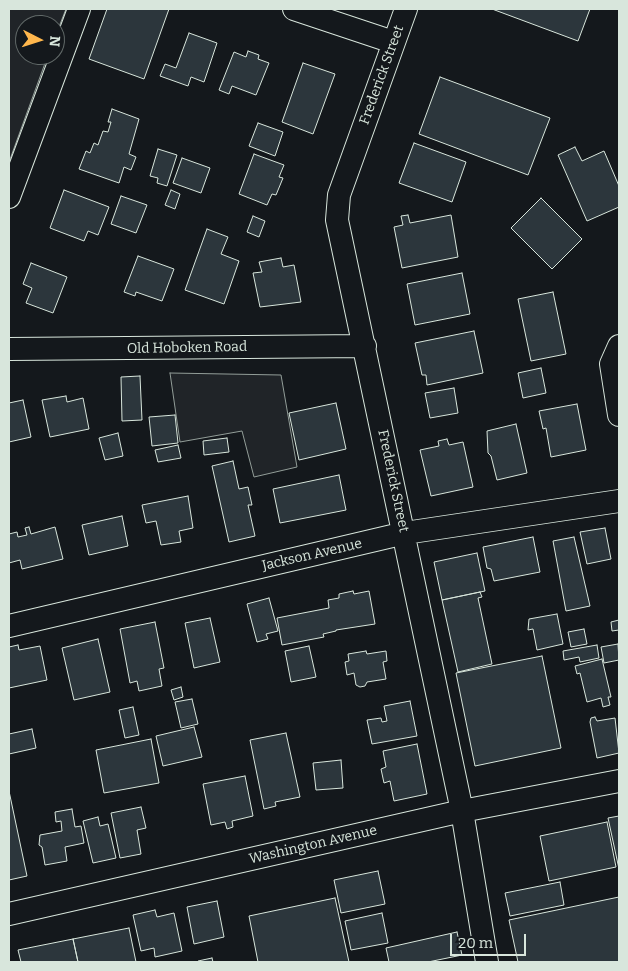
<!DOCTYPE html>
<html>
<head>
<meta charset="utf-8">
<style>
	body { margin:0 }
	#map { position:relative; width:628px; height:971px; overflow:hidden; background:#14181c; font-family:Bitter,serif }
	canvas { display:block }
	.frame { position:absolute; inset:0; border:10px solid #d8e6dc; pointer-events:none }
	.north { position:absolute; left:15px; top:15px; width:50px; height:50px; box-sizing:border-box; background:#14181c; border:1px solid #626a69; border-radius:50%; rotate:95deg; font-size:14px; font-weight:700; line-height:20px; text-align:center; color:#d8e6dc }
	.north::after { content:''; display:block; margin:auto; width:18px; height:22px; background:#ffb74d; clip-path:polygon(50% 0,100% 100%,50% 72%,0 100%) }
	.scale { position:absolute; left:450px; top:934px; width:76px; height:22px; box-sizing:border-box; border:2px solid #d8e6dc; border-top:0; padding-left:6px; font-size:15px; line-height:18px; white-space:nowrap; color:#d8e6dc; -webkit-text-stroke:4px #14181c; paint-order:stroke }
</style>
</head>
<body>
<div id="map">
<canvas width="628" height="971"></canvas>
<div class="frame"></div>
<div class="north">N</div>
<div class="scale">20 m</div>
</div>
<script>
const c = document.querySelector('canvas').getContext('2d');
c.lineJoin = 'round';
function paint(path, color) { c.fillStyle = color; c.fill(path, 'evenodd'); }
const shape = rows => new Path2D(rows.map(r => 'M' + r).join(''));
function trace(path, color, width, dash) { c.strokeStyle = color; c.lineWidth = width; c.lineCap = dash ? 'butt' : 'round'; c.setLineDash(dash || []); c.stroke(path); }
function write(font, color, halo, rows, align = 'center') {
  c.font = font + ' Bitter,serif'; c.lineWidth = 4; c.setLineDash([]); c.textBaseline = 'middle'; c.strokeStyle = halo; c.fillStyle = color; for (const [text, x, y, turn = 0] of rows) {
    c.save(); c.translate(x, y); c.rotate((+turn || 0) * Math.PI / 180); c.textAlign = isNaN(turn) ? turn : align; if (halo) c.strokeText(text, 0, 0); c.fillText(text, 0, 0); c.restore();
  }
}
const green = shape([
	[9,9,66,9,55,37,55,25,25,25,25,55,48,55,9,162,9,9],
	[170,373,281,375,297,467,254,477,242,431,180,442,170,373]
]);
paint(green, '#202428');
trace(green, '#939e99', 1);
const building = shape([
	[107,9,169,9,144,79,89,59,107,9],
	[492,9,590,9,578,41,492,9],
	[189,33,217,43,204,82,191,77,188,86,160,76,165,64,176,68,189,33],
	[248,51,259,55,258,59,269,63,256,95,232,86,229,94,219,90,234,52,246,57,248,51],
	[303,63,335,74,313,134,282,122,303,63],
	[440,77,550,118,528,175,419,134,440,77],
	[112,109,139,119,129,154,136,157,131,170,124,167,119,183,79,169,86,151,90,153,94,143,98,145,103,131,108,132,111,122,108,122,112,109],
	[258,123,283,132,275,156,249,146,258,123],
	[414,143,466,162,452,202,399,183,414,143],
	[575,147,582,161,604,151,619,186,619,207,587,221,558,155,575,147],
	[158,149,177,155,167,186,157,183,158,178,150,176,158,149],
	[254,154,284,165,279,177,283,178,276,195,272,194,267,205,239,194,254,154],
	[182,158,210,168,201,193,173,183,182,158],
	[64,190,109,207,98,235,88,231,84,241,50,228,64,190],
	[171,190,180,194,175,209,165,205,171,190],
	[121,196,147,205,136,233,111,224,121,196],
	[541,198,582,239,552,269,511,228,541,198],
	[408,215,410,223,451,215,458,257,402,268,394,227,403,225,401,216,408,215],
	[253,216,265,221,259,237,247,232,253,216],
	[207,229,228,237,221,254,239,261,224,304,185,290,207,229],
	[138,256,174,269,162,301,136,292,135,296,124,292,138,256],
	[281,258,283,267,294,265,301,302,260,307,253,273,262,272,259,262,281,258],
	[31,263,67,277,53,313,26,303,32,288,23,284,31,263],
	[462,273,470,314,415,325,407,284,462,273],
	[553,292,566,354,531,361,518,299,553,292],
	[474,331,483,373,427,385,426,375,422,375,415,343,474,331],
	[541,368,546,393,523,398,518,373,541,368],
	[140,376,142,420,122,421,121,377,140,376],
	[454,388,458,413,430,418,425,393,454,388],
	[66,396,67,402,83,398,89,429,50,437,42,400,66,396],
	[23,400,31,437,9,442,9,403,23,400],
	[336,403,346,449,299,460,289,413,336,403],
	[577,404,586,450,551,457,546,428,543,429,539,411,577,404],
	[175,415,178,443,152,446,149,417,175,415],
	[516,424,527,473,497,480,491,456,488,453,487,431,516,424],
	[118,433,123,456,105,460,99,438,118,433],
	[227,438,229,452,204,455,203,441,227,438],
	[447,439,449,445,463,442,473,487,431,496,420,450,439,446,438,441,447,439],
	[178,445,181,458,158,462,155,450,178,445],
	[233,461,239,489,248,487,252,505,248,505,255,536,229,542,212,466,233,461],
	[339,475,346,510,280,523,273,489,339,475],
	[188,496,193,528,179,531,181,542,161,545,156,521,146,523,142,505,188,496],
	[122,516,128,546,89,555,82,525,122,516],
	[29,527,31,534,55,527,63,559,22,569,20,560,9,563,9,534,17,532,18,537,27,535,25,528,29,527],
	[605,528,611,559,587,564,580,532,605,528],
	[533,537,540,572,494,581,491,569,487,568,483,547,533,537],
	[574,537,590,606,566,611,553,541,574,537],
	[477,553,485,591,442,600,434,562,477,553],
	[353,591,354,594,369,591,375,624,336,630,336,631,323,634,324,637,282,645,277,618,329,608,328,600,339,598,339,594,353,591],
	[480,592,482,597,478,598,492,664,458,672,442,600,480,592],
	[269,598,278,631,266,634,268,639,257,642,247,604,269,598],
	[557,614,563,644,537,650,533,629,528,630,529,619,557,614],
	[210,618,220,662,194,668,185,623,210,618],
	[619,620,619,630,612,631,611,622,619,620],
	[155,622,164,668,159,669,162,686,139,691,137,681,130,683,120,629,155,622],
	[584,629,587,644,571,647,568,632,584,629],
	[98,639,110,692,74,700,62,648,98,639],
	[618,644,619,660,604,663,601,647,618,644],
	[18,645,19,650,40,646,47,680,9,688,9,647,18,645],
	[597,645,599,658,580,662,579,657,564,660,563,651,597,645],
	[309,646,316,677,291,682,285,651,309,646],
	[366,651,367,654,386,651,387,661,383,662,386,679,367,682,365,686,360,687,356,685,354,673,347,675,345,662,349,661,348,654,366,651],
	[542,656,561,748,475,766,456,673,542,656],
	[602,659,611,697,608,697,610,705,603,707,601,698,587,702,580,673,577,674,575,666,602,659],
	[181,687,183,697,174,700,171,690,181,687],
	[192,699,198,724,181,728,175,702,192,699],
	[410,701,417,736,372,744,367,720,381,718,382,722,387,721,384,706,410,701],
	[133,707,139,735,125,738,119,710,133,707],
	[595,717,597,721,615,718,619,753,597,758,590,722,591,718,595,717],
	[194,727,202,757,163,766,156,736,194,727],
	[32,729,36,748,9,754,9,734,32,729],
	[286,733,300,797,275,802,276,806,264,809,250,740,286,733],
	[151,739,159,783,104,793,96,750,151,739],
	[417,744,427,794,394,801,390,781,384,783,381,769,386,767,383,751,417,744],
	[341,760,343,788,316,790,313,763,341,760],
	[245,776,253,816,232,821,233,827,227,829,225,822,211,825,203,784,245,776],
	[9,791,27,876,9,880,9,791],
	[141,807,146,828,137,830,141,854,120,858,111,813,141,807],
	[72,809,75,827,81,826,84,843,65,847,67,861,45,865,42,847,39,845,40,835,62,831,61,821,56,822,55,812,72,809],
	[619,816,619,869,608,818,619,816],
	[98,817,100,826,108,824,116,858,93,863,83,821,98,817],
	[607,822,616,867,549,881,540,836,607,822],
	[378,871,385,904,341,913,334,880,378,871],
	[560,882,564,905,510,916,505,893,560,882],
	[619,897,619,962,518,962,509,920,619,897],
	[335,898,349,962,258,962,249,916,335,898],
	[217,901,224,937,194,944,187,907,217,901],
	[155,910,157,917,174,913,182,951,155,957,154,948,141,951,133,915,155,910],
	[382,913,388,943,351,950,345,921,382,913],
	[129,928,136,962,78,962,73,939,129,928],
	[457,932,462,955,428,962,389,962,386,948,457,932],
	[73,939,78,962,21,962,18,950,73,939],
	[212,958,213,962,198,962,198,961,212,958]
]);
paint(building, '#2c363c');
trace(building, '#d8e6dc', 1);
const minor = shape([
	[294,9,393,42],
	[406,9,339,195,337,220,462,811,487,962],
	[9,197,79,9],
	[619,346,611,364,619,415],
	[9,349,365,346],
	[9,626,405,533,619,501],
	[9,914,462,811,619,781]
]);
trace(minor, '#d8e6dc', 24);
trace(minor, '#14181c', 22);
write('14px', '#d8e6dc', '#14181c', [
	["Frederick Street",382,75,-70],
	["Old Hoboken Road",187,348,-1],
	["Frederick Street",393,481,78],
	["Jackson Avenue",312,555,-13],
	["Washington Avenue",313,845,-13]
]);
</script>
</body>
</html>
